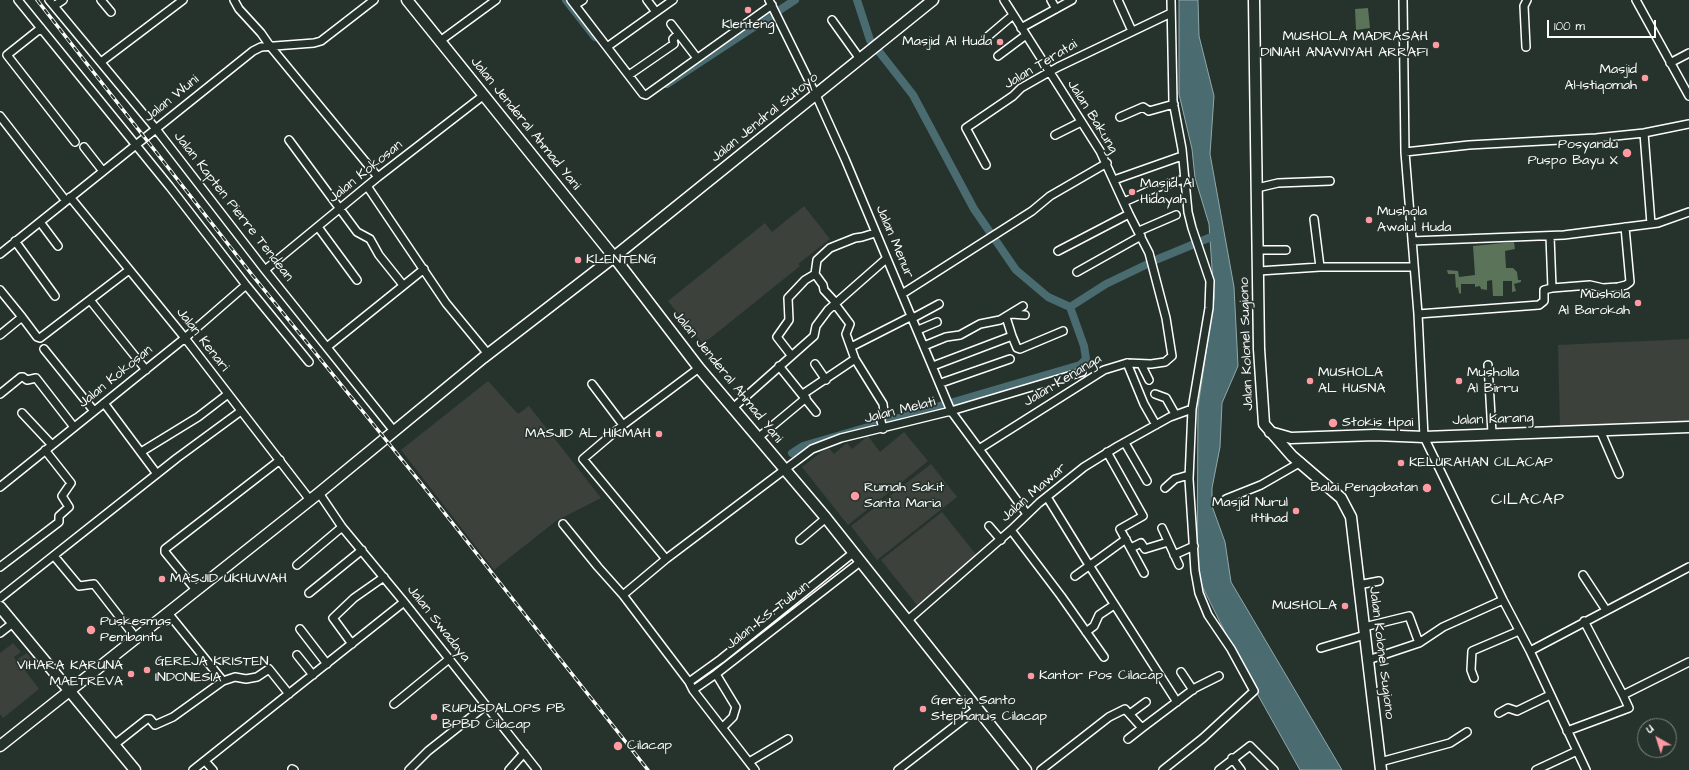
<!DOCTYPE html>
<html>
<head>
<meta charset="utf-8">
<style>
	body { margin:0 }
	#map { position:relative; width:1689px; height:770px; overflow:hidden; background:#26332d; font-family:"Architects Daughter",sans-serif }
	canvas { display:block }
	.north { position:absolute; left:1637px; top:718px; width:40px; height:40px; box-sizing:border-box; background:#26332d; border:1px solid #7d8581; border-radius:50%; rotate:321deg; font-size:11px; font-weight:700; line-height:16px; text-align:center; color:#fff }
	.north::after { content:''; display:block; margin:auto; width:14px; height:18px; background:#ff9aa2; clip-path:polygon(50% 0,100% 100%,50% 72%,0 100%) }
	.scale { position:absolute; left:1547px; top:20px; width:109px; height:18px; box-sizing:border-box; border:2px solid #fff; border-top:0; padding-left:5px; font-size:12px; line-height:14px; white-space:nowrap; color:#fff; -webkit-text-stroke:3px #26332d; paint-order:stroke }
</style>
</head>
<body>
<div id="map">
<canvas width="1689" height="770"></canvas>
<div class="north">U</div>
<div class="scale">100 m</div>
</div>
<script>
const c = document.querySelector('canvas').getContext('2d');
c.lineJoin = 'round';
function paint(path, color) { c.fillStyle = color; c.fill(path, 'evenodd'); }
const shape = rows => new Path2D(rows.map(r => 'M' + r).join(''));
function trace(path, color, width, dash) { c.strokeStyle = color; c.lineWidth = width; c.lineCap = dash ? 'butt' : 'round'; c.setLineDash(dash || []); c.stroke(path); }
function write(font, color, halo, rows, align = 'center') {
  c.font = font + ' "Architects Daughter",sans-serif'; c.lineWidth = 3.5; c.setLineDash([]); c.textBaseline = 'middle'; c.strokeStyle = halo; c.fillStyle = color; for (const [text, x, y, turn = 0] of rows) {
    c.save(); c.translate(x, y); c.rotate((+turn || 0) * Math.PI / 180); c.textAlign = isNaN(turn) ? turn : align; if (halo) c.strokeText(text, 0, 0); c.fillText(text, 0, 0); c.restore();
  }
}
paint(shape([
	[804,206,830,239,798,264,800,266,703,344,668,301,765,223,772,232],
	[1689,339,1689,422,1560,428,1558,345],
	[488,381,518,414,529,406,601,498,556,521,494,570,401,450],
	[904,432,928,461,848,525,802,467,828,447,834,454,847,443,852,449,868,436,880,452],
	[931,464,957,497,877,560,851,526],
	[942,512,978,557,917,605,881,560],
	[13,643,21,652,14,657,16,660,27,653,33,662,24,669,39,689,3,718,0,714,0,653]
]), '#3c423b');
paint(shape([
	[1368,8,1370,28,1356,30,1355,9],
	[1514,242,1515,249,1505,251,1506,268,1513,268,1517,272,1518,280,1521,280,1521,282,1514,284,1516,291,1512,292,1512,281,1503,281,1503,296,1493,296,1492,280,1487,281,1487,290,1481,289,1480,286,1475,287,1475,284,1461,284,1461,294,1459,293,1458,287,1456,288,1455,274,1448,274,1447,270,1458,271,1459,277,1475,275,1473,246]
]), '#5a7359');
const water = shape([
	[1179,0,1198,0,1199,36,1214,96,1210,154,1234,287,1238,366,1222,403,1220,447,1212,488,1212,506,1225,542,1231,582,1342,770,1300,770,1245,672,1197,576,1198,407,1214,298,1209,224,1195,178,1192,149,1179,94,1179,0]
]);
paint(water, '#4a6c70');
trace(water, '#92a7a9', 1);
trace(shape([
	[566,0,595,37],
	[857,0,870,40,913,95,974,209,1016,270,1048,297,1070,307,1106,284,1158,259,1216,235],
	[667,84,795,0],
	[792,453,803,446,1080,365,1086,359,1084,346,1070,307]
]), '#4a6c70', 8);
const street = shape([
	[18,0,170,187,246,285,309,362],
	[49,0,156,129,265,270,394,431],
	[101,0,111,12],
	[234,0,239,9,261,33,270,46,378,177],
	[571,0,643,94,646,95,772,5],
	[647,0,656,12],
	[769,0,816,95,845,159,951,411,1082,372],
	[1051,0,1056,9],
	[1118,0,1132,31],
	[1403,0,1405,152,1418,314,1424,437,1503,600,1530,651,1586,770],
	[1636,0,1689,96],
	[575,5,583,0],
	[54,6,63,0],
	[832,20,860,59],
	[671,24,697,58],
	[41,28,7,55,75,142],
	[1021,28,1072,0],
	[986,38,1013,15],
	[440,41,496,0],
	[607,47,673,0],
	[1526,47,1524,6,1527,0],
	[998,56,1026,35],
	[101,62,183,0],
	[1670,63,1689,53],
	[629,75,674,44,673,39,678,34],
	[0,116,66,201],
	[1120,117,1143,107,1149,111,1174,104],
	[1644,133,1651,224],
	[1055,135,1081,122],
	[289,140,357,232,370,239,379,255,403,285],
	[84,147,102,170],
	[1405,152,1469,145,1596,138,1644,133,1689,124],
	[986,165,966,128,1013,96,1021,88,1058,67,1171,13],
	[1114,180,1182,156],
	[367,186,446,303,488,354],
	[1257,188,1278,183,1330,181],
	[70,197,185,338,310,500],
	[1124,202,1153,189,1184,179],
	[1314,219,1320,267],
	[40,222,58,246],
	[318,227,357,280],
	[1139,231,1176,215],
	[1550,236,1552,288,1590,285,1603,288,1618,287,1626,285,1630,282,1625,227],
	[15,241,55,296],
	[1412,241,1564,235,1658,223,1689,212],
	[1259,250,1286,250],
	[1058,251,1129,214],
	[0,254,253,51,261,47,314,43,321,41,374,0],
	[265,270,378,177,484,95],
	[1259,271,1320,267,1413,267],
	[1077,272,1141,236],
	[815,274,817,260,830,248,855,238,862,237,875,233],
	[0,290,22,317,0,335],
	[902,294,1032,211,1050,196,1107,163],
	[90,300,146,370],
	[835,304,850,324,846,334,855,359,883,404,884,412,880,417,883,429],
	[1011,314,1025,315],
	[1418,314,1539,305,1544,301,1544,290,1552,288],
	[22,317,37,337,40,338,129,270],
	[1006,317,1012,336],
	[913,318,939,304],
	[918,330,937,322],
	[924,346,946,337,960,335,980,324,1000,320,1023,306],
	[327,347,424,269],
	[851,347,912,316],
	[44,349,94,411],
	[791,355,777,337,789,320,788,298,805,280,815,274,823,285,824,290,836,303],
	[1127,363,1144,404,1156,425],
	[815,364,826,380],
	[1141,364,1149,380],
	[1488,365,1492,433],
	[779,366,816,412],
	[933,366,1012,336,1017,348,1020,349,1063,331],
	[941,383,1010,359],
	[592,384,623,425],
	[0,394,21,377,23,377,27,380,36,378,74,427],
	[803,394,855,359],
	[1155,394,1166,398,1175,414],
	[104,403,157,474],
	[734,407,814,336,816,326,828,310,886,259],
	[22,413,52,445],
	[1600,430,1619,474],
	[759,437,806,398],
	[1125,443,1147,481],
	[979,449,1104,370,1127,363,1151,364,1165,362,1172,356,1166,318,1149,253,1129,214,1100,151,1004,0],
	[141,452,198,417,228,394],
	[1107,452,1143,516,1120,529,1144,573],
	[0,487,185,338,246,285],
	[1165,488,1175,479,1189,475],
	[319,493,342,527,404,602,537,770],
	[1047,497,1089,565,1177,702],
	[1226,499,1261,485,1301,462],
	[563,524,598,567,623,595,689,682,693,690,755,770],
	[989,526,1001,540],
	[1162,528,1179,565],
	[1011,530,1061,596,1104,657],
	[800,540,826,518],
	[1131,548,1141,543,1145,549,1168,542],
	[1174,555,1194,546],
	[54,556,79,586,94,584,136,638],
	[666,559,583,459,623,425,699,368],
	[297,565,342,527],
	[0,567,59,522,59,516,69,507,62,496,71,483,45,450],
	[1583,575,1606,610],
	[1075,576,1126,539],
	[1358,585,1379,581],
	[196,590,165,552,165,549,280,460],
	[309,593,362,550],
	[623,595,666,559,812,449,841,438,951,411,1027,514],
	[0,598,177,458,241,411],
	[908,620,1011,530,1039,503,1084,467,1118,446,1170,417,1192,409],
	[1584,621,1623,695],
	[1364,627,1409,616,1419,643],
	[300,629,327,664],
	[1086,632,1094,626,1099,615,1114,605],
	[0,633,13,623],
	[352,644,333,618,354,598,384,577],
	[1321,648,1365,635],
	[1530,651,1689,567],
	[297,655,313,675],
	[1368,660,1419,643,1443,627,1503,600],
	[1181,672,1193,690],
	[716,674,736,707,733,717,723,727],
	[1474,678,1471,670,1472,651,1519,631],
	[223,681,235,677,246,679,257,677,269,669,289,694],
	[689,682,721,659,853,553],
	[693,690,716,674,860,562],
	[394,704,449,659],
	[1131,713,1146,702],
	[1499,713,1508,708,1517,711,1550,695],
	[1142,728,1195,688,1219,676],
	[1567,731,1629,708,1623,695,1689,662],
	[114,745,147,719,150,719,155,725,173,717,223,681,168,613],
	[1232,758,1241,770],
	[205,761,213,770],
	[749,762,788,739],
	[1380,762,1450,743,1467,732],
	[292,769,294,770],
	[193,770,404,602],
	[409,770,428,751,485,706],
	[509,770,524,753],
	[898,770,978,708],
	[1041,770,1109,717,1125,709,1142,728,1128,739],
	[1163,770,1203,738,1254,691,1231,649,1208,615,1199,593,1195,571,1189,479,1192,409,1209,308,1210,281,1192,228,1188,212,1182,149,1173,101,1171,0],
	[1219,770,1250,746,1274,770],
	[1536,770,1577,751]
]);
const secondary = shape([
	[407,0,614,257,699,368,826,518,1026,770],
	[1254,0,1259,349,1264,424,1292,456,1341,498,1351,517,1381,770],
	[1270,432,1291,438,1375,435,1424,437,1689,427],
	[0,607,135,770],
	[0,746,319,493,483,358,614,257,933,0]
]);
trace(street, '#fff', 10);
trace(secondary, '#fff', 13);
trace(street, '#26332d', 7);
trace(secondary, '#26332d', 10);
const rail = shape([
	[37,0,253,276,420,482,648,770]
]);
trace(rail, '#fff', 3.5);
trace(rail, '#26332d', 2, [6]);
for (const [x, y, r, color] of [
	[748,10,4,"#ff9aa2"],
	[1000,42,4,"#ff9aa2"],
	[1436,45,4,"#ff9aa2"],
	[1645,78,4,"#ff9aa2"],
	[1627,153,5,"#ff9aa2"],
	[1132,192,4,"#ff9aa2"],
	[1369,220,4,"#ff9aa2"],
	[578,260,4,"#ff9aa2"],
	[1638,303,4,"#ff9aa2"],
	[1310,381,4,"#ff9aa2"],
	[1459,381,4,"#ff9aa2"],
	[1333,423,5,"#ff9aa2"],
	[659,434,4,"#ff9aa2"],
	[1401,463,4,"#ff9aa2"],
	[1427,488,5,"#ff9aa2"],
	[855,496,5,"#ff9aa2"],
	[1296,511,4,"#ff9aa2"],
	[162,579,4,"#ff9aa2"],
	[1345,606,4,"#ff9aa2"],
	[91,630,5,"#ff9aa2"],
	[147,670,4,"#ff9aa2"],
	[131,674,4,"#ff9aa2"],
	[1031,676,4,"#ff9aa2"],
	[923,709,4,"#ff9aa2"],
	[434,717,4,"#ff9aa2"],
	[618,746,5,"#ff9aa2"]
]) { const dot = new Path2D(); dot.arc(x, y, r, 0, 2 * Math.PI); c.fillStyle = color; c.fill(dot); trace(dot, '#26332d', 1.5); }
write('14px', '#fff', '#26332d', [
	["Klenteng",748,25,"center"],
	["MUSHOLA MADRASAH",1428,37,"right"],
	["DINIAH ANAWIYAH ARRAFI",1428,53,"right"],
	["Masjid Al Huda",992,42,"right"],
	["Masjid",1637,70,"right"],
	["Al-Istiqomah",1637,86,"right"],
	["Posyandu",1618,145,"right"],
	["Puspo Bayu X",1618,161,"right"],
	["Masjid Al",1140,184],
	["Hidayah",1140,200],
	["Mushola",1377,212],
	["Awalul Huda",1377,228],
	["KLENTENG",586,260],
	["Mushola",1630,295,"right"],
	["Al Barokah",1630,311,"right"],
	["MUSHOLA",1318,373],
	["AL HUSNA",1318,389],
	["Musholla",1467,373],
	["Al Birru",1467,389],
	["Stokis Hpai",1342,423],
	["MASJID AL HIKMAH",651,434,"right"],
	["KELURAHAN CILACAP",1409,463],
	["Rumah Sakit",864,488],
	["Santa Maria",864,504],
	["Balai Pengobatan",1418,488,"right"],
	["Masjid Nurul",1288,503,"right"],
	["Ittihad",1288,519,"right"],
	["MASJID UKHUWAH",170,579],
	["MUSHOLA",1337,606,"right"],
	["Puskesmas",100,622],
	["Pembantu",100,638],
	["GEREJA KRISTEN",155,662],
	["INDONESIA",155,678],
	["VIHARA KARUNA",123,666,"right"],
	["MAETREVA",123,682,"right"],
	["Kantor Pos Cilacap",1039,676],
	["Gereja Santo",931,701],
	["Stephanus Cilacap",931,717],
	["RUPUSDALOPS PB",442,709],
	["BPBD Cilacap",442,725],
	["Cilacap",627,746]
], 'left');
write('14px', '#fff', '#26332d', [
	["Jalan Teratai",1041,65,-31],
	["Jalan Wuni",172,99,-39],
	["Jalan Bakung",1092,117,58],
	["Jalan Jendral Sutoyo",765,118,-39],
	["Jalan Jenderal Ahmad Yani",525,124,51],
	["Jalan Kokosan",366,172,-39],
	["Jalan Kapten Pierre Tendean",233,207,52],
	["Jalan Menur",894,242,67],
	["Jalan Kenari",202,340,52],
	["Jalan Kolonel Sugiono",1247,344,-92],
	["Jalan Kokosan",116,377,-39],
	["Jalan Jenderal Ahmad Yani",727,377,51],
	["Jalan Kenanga",1063,381,-31],
	["Jalan Melati",900,411,-14],
	["Jalan Karang",1493,420,-2],
	["Jalan Mawar",1034,493,-41],
	["Jalan K.S. Tubun",768,616,-38],
	["Jalan Swadaya",438,624,52],
	["Jalan Kolonel Sugiono",1381,653,83]
]);
c.letterSpacing = '1px';
write('16px', '#fff', '#26332d', [
	["CILACAP",1528,501]
]);
c.letterSpacing = '0px';
</script>
</body>
</html>
